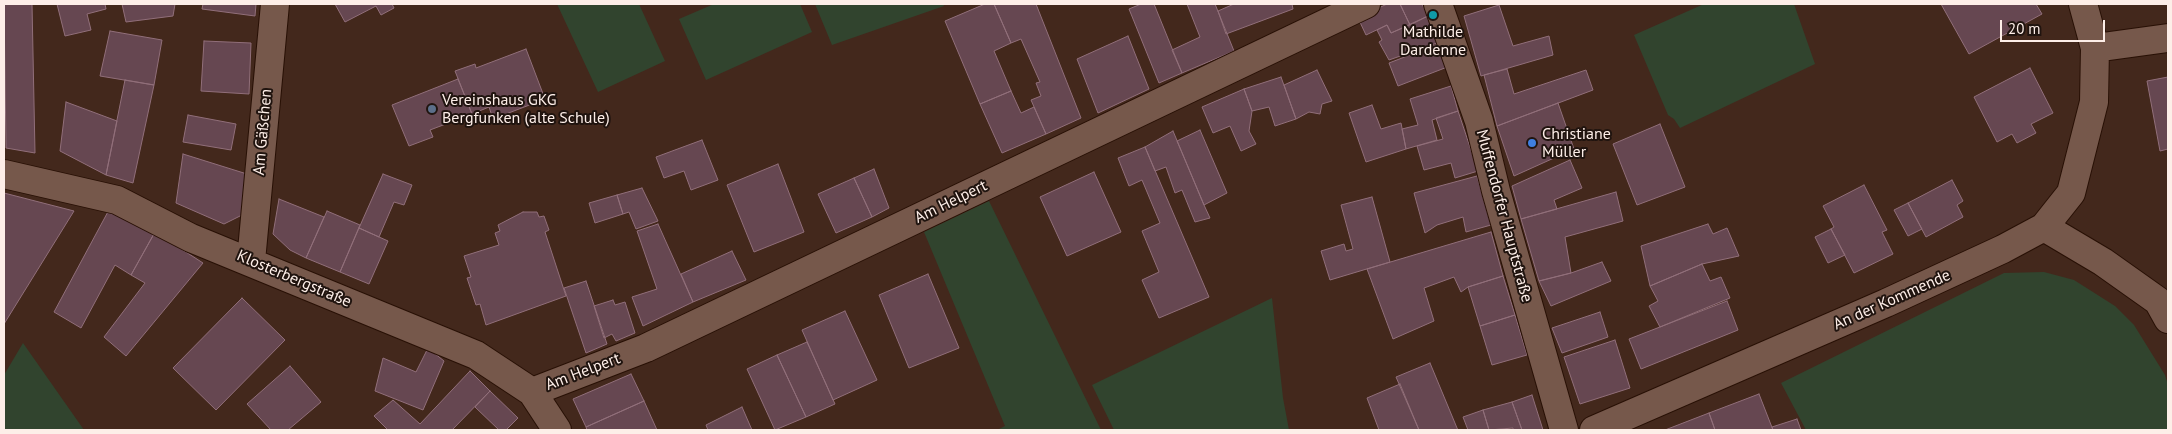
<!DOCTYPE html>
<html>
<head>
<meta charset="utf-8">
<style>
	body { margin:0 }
	#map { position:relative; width:2172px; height:434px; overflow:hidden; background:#43281c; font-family:"PT Sans",sans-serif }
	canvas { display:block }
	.frame { position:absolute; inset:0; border:5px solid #fdeee8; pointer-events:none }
	.scale { position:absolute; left:2000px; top:20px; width:105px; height:22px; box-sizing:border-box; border:2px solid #fdeee8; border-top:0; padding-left:6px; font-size:15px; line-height:18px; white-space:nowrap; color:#fdeee8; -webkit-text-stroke:4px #20140f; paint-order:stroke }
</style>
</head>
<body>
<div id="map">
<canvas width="2172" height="434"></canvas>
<div class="frame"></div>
<div class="scale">20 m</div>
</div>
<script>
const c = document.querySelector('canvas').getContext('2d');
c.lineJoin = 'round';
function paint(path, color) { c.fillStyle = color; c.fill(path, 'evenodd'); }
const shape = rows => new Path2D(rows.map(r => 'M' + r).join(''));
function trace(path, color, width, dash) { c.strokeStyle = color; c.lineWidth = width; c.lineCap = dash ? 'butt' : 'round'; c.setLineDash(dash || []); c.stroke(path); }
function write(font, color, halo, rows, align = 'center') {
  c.font = font + ' "PT Sans",sans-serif'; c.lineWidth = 4; c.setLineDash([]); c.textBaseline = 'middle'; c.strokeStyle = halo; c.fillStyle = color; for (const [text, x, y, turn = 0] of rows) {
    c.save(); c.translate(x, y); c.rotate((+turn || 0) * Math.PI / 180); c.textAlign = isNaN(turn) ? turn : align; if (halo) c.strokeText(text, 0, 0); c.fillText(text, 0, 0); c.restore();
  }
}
paint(shape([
	[557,4,639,4,665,61,598,92],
	[714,4,800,4,812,32,706,80,679,19],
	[815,4,943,4,944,6,832,45],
	[1704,4,1794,4,1815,64,1680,128,1674,119,1668,115,1634,35],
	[989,201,1101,430,997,430,1005,426,924,232],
	[2044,272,2074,280,2115,306,2134,325,2165,375,2168,385,2168,430,1806,430,1781,383,2004,273],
	[1272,298,1283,398,1289,430,1114,430,1092,385],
	[23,343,84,430,4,430,4,375]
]), '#31442e');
const building = shape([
	[4,4,32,4,35,153,6,148,4,4],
	[57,4,105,4,106,9,87,14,91,30,65,36,57,4],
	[122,4,175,4,173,16,126,22,122,4],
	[203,4,256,4,255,16,202,9,203,4],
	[335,4,392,4,394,8,381,15,376,6,345,22,335,4],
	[985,4,994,4,1011,43,994,51,1011,91,980,104,945,21,985,4],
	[994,4,1036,4,1081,118,1046,134,1031,100,1041,96,1036,83,1040,82,1021,39,1011,43,994,4],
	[1141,4,1154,4,1182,73,1159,83,1129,9,1141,4],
	[1187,4,1215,4,1234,51,1182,73,1172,50,1200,37,1187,4],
	[1234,4,1292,4,1293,9,1226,34,1218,11,1234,4],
	[1387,4,1400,4,1410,25,1391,33,1387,25,1366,35,1358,18,1387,4],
	[1400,4,1422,4,1428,16,1410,25,1400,4],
	[1941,4,2036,4,2042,14,1969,54,1941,4],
	[1499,5,1513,46,1549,36,1553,55,1481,76,1464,16,1499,5],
	[1428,16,1440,42,1389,60,1379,42,1382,40,1377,30,1387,25,1391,33,1428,16],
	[110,31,162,40,154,85,100,76,110,31],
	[1128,36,1149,89,1098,113,1077,59,1128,36],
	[204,41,251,43,249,94,201,91,204,41],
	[1441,43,1450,66,1398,86,1389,63,1441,43],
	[526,49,545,99,493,119,489,107,472,114,455,71,475,64,476,68,526,49],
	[2030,68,2053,113,2031,124,2036,133,2017,143,2012,134,1997,142,1974,97,2030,68],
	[1507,69,1514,94,1586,70,1593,90,1497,126,1484,75,1507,69],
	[1317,70,1332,101,1322,104,1320,114,1309,112,1296,119,1284,85,1317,70],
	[1281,77,1296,119,1275,126,1269,107,1252,111,1244,89,1281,77],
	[2168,77,2168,149,2160,151,2147,81,2168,77],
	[458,79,472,114,430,130,433,137,409,146,392,105,458,79],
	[125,80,154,85,133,183,106,175,125,80],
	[1451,86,1458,111,1432,120,1437,140,1406,149,1402,129,1418,125,1410,99,1451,86],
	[1244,89,1252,111,1249,131,1256,144,1241,151,1230,126,1213,133,1202,107,1244,89],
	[1011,91,1021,113,1034,107,1046,134,1002,153,980,104,1011,91],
	[66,102,117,121,106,175,60,151,66,102],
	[1558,103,1574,149,1514,176,1497,126,1558,103],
	[1372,105,1381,129,1401,123,1406,149,1366,162,1349,113,1372,105],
	[1458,111,1478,171,1455,178,1451,163,1424,170,1417,146,1443,139,1436,118,1458,111],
	[188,115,236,124,231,150,183,142,188,115],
	[1660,124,1685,187,1637,205,1613,144,1660,124],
	[1200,130,1227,193,1204,205,1177,141,1200,130],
	[1173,131,1204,205,1210,218,1195,222,1182,190,1175,193,1166,167,1155,171,1145,147,1173,131],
	[702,140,718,180,691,190,684,171,664,178,656,157,702,140],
	[1145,147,1209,297,1159,318,1142,280,1159,272,1142,231,1160,223,1142,180,1129,186,1118,158,1145,147],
	[183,154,247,174,244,214,224,224,176,203,183,154],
	[1570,160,1582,188,1554,200,1557,209,1521,219,1512,186,1570,160],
	[778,164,804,232,754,252,727,185,778,164],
	[874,169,889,208,872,217,854,178,874,169],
	[1094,172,1121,232,1067,256,1040,197,1094,172],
	[383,174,412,185,404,205,394,202,379,237,359,228,383,174],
	[1477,176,1491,225,1466,232,1463,217,1437,225,1425,233,1414,193,1477,176],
	[854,178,872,217,836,233,818,194,854,178],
	[1952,180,1963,201,1957,205,1963,217,1926,237,1908,203,1952,180],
	[1864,185,1887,230,1882,232,1893,254,1854,273,1831,229,1834,227,1823,206,1864,185],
	[642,188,658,221,636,229,629,212,623,214,617,195,642,188],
	[1616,192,1623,221,1565,237,1571,273,1539,281,1521,219,1616,192],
	[4,193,74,211,4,324,4,193],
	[617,195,623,214,595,223,589,203,617,195],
	[1372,197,1390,262,1330,280,1321,251,1344,244,1346,251,1353,249,1341,205,1372,197],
	[279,199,324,217,306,258,290,250,273,234,279,199],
	[1908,203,1922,229,1908,236,1894,210,1908,203],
	[110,208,155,232,131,275,115,265,81,328,54,312,110,208],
	[327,211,360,225,340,272,306,258,327,211],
	[523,212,537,212,539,217,544,216,549,230,545,232,566,296,486,325,480,304,476,305,467,278,471,277,464,256,499,245,495,233,500,231,498,225,523,212],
	[658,224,693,302,643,326,632,297,657,289,637,231,658,224],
	[1708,224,1713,234,1727,228,1739,256,1702,264,1650,286,1641,246,1708,224],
	[359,228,388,241,369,284,340,272,359,228],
	[1831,229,1845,255,1828,263,1815,237,1831,229],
	[155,232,203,263,126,356,104,337,145,283,131,275,155,232],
	[1491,232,1503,276,1468,287,1461,292,1454,277,1424,288,1434,321,1393,339,1367,269,1491,232],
	[732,251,746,280,693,302,681,274,732,251],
	[1602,262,1611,281,1551,306,1539,281,1571,273,1602,262],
	[1702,264,1710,281,1721,277,1730,298,1660,327,1649,306,1658,301,1650,286,1702,264],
	[928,274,959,348,909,368,879,295,928,274],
	[1503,276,1515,315,1480,326,1468,287,1503,276],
	[586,281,607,344,586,353,564,288,586,281],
	[242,298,285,340,216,410,173,368,242,298],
	[613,300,615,305,625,302,635,333,616,341,612,334,604,338,594,306,613,300],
	[1727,301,1738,330,1641,369,1629,339,1727,301],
	[845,311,877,380,833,400,802,330,845,311],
	[1600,312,1608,337,1562,353,1552,328,1600,312],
	[1515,315,1527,355,1492,365,1480,326,1515,315],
	[1615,340,1630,388,1580,404,1564,357,1615,340],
	[807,342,835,404,806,417,777,355,807,342],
	[428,348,444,361,423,410,375,391,383,358,416,372,428,348],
	[777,355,806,417,775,430,747,369,777,355],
	[1430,363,1457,428,1458,430,1419,430,1396,377,1430,363],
	[290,366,321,402,288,430,271,430,247,404,290,366],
	[470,371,490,391,452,430,388,430,374,416,393,400,420,424,470,371],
	[631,374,644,401,586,427,573,399,631,374],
	[1400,384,1419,430,1379,430,1367,398,1400,384],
	[490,391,518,418,506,430,499,430,475,407,490,391],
	[1759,394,1773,430,1715,430,1709,413,1759,394],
	[1532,395,1543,430,1522,430,1512,402,1532,395],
	[644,401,657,430,587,430,586,427,644,401],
	[1512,402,1522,430,1513,430,1513,428,1489,430,1483,410,1512,402],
	[742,407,752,430,708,430,706,425,742,407],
	[1483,410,1489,430,1468,430,1463,417,1483,410],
	[1709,413,1715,430,1665,430,1709,413],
	[1797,419,1801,430,1773,430,1772,427,1797,419]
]);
paint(building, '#664751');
trace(building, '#916f7a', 1);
const street = shape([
	[1438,4,1479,121,1496,191,1564,430],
	[2095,48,2168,38],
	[4,174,117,200,191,238,476,355,532,392,557,430],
	[2044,227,2071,193,2094,102,2095,48,2083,4],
	[251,261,275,4],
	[532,392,646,348,1366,4],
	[1594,430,1886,303,2003,249,2044,227,2103,262,2158,301,2168,319]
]);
trace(street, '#281005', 30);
trace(street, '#76584b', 28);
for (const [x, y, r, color] of [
	[1433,15,5,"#0f9aa8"],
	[432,109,5,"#5c6f8a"],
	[1532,143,5,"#3f7fe0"]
]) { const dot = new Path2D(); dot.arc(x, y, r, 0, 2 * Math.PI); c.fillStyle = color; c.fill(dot); trace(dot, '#20140f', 2); }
write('16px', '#fdeee8', '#20140f', [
	["Mathilde",1433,32,"center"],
	["Dardenne",1433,50,"center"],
	["Vereinshaus GKG",442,100],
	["Bergfunken (alte Schule)",442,118],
	["Christiane",1542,134],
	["Müller",1542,152]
], 'left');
write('16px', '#fdeee8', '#20140f', [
	["Am Gäßchen",263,132,-85],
	["Am Helpert",951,202,-26],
	["Muffendorfer Hauptstraße",1504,216,75],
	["Klosterbergstraße",294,279,23],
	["An der Kommende",1892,300,-24],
	["Am Helpert",583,372,-21]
]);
</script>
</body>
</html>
